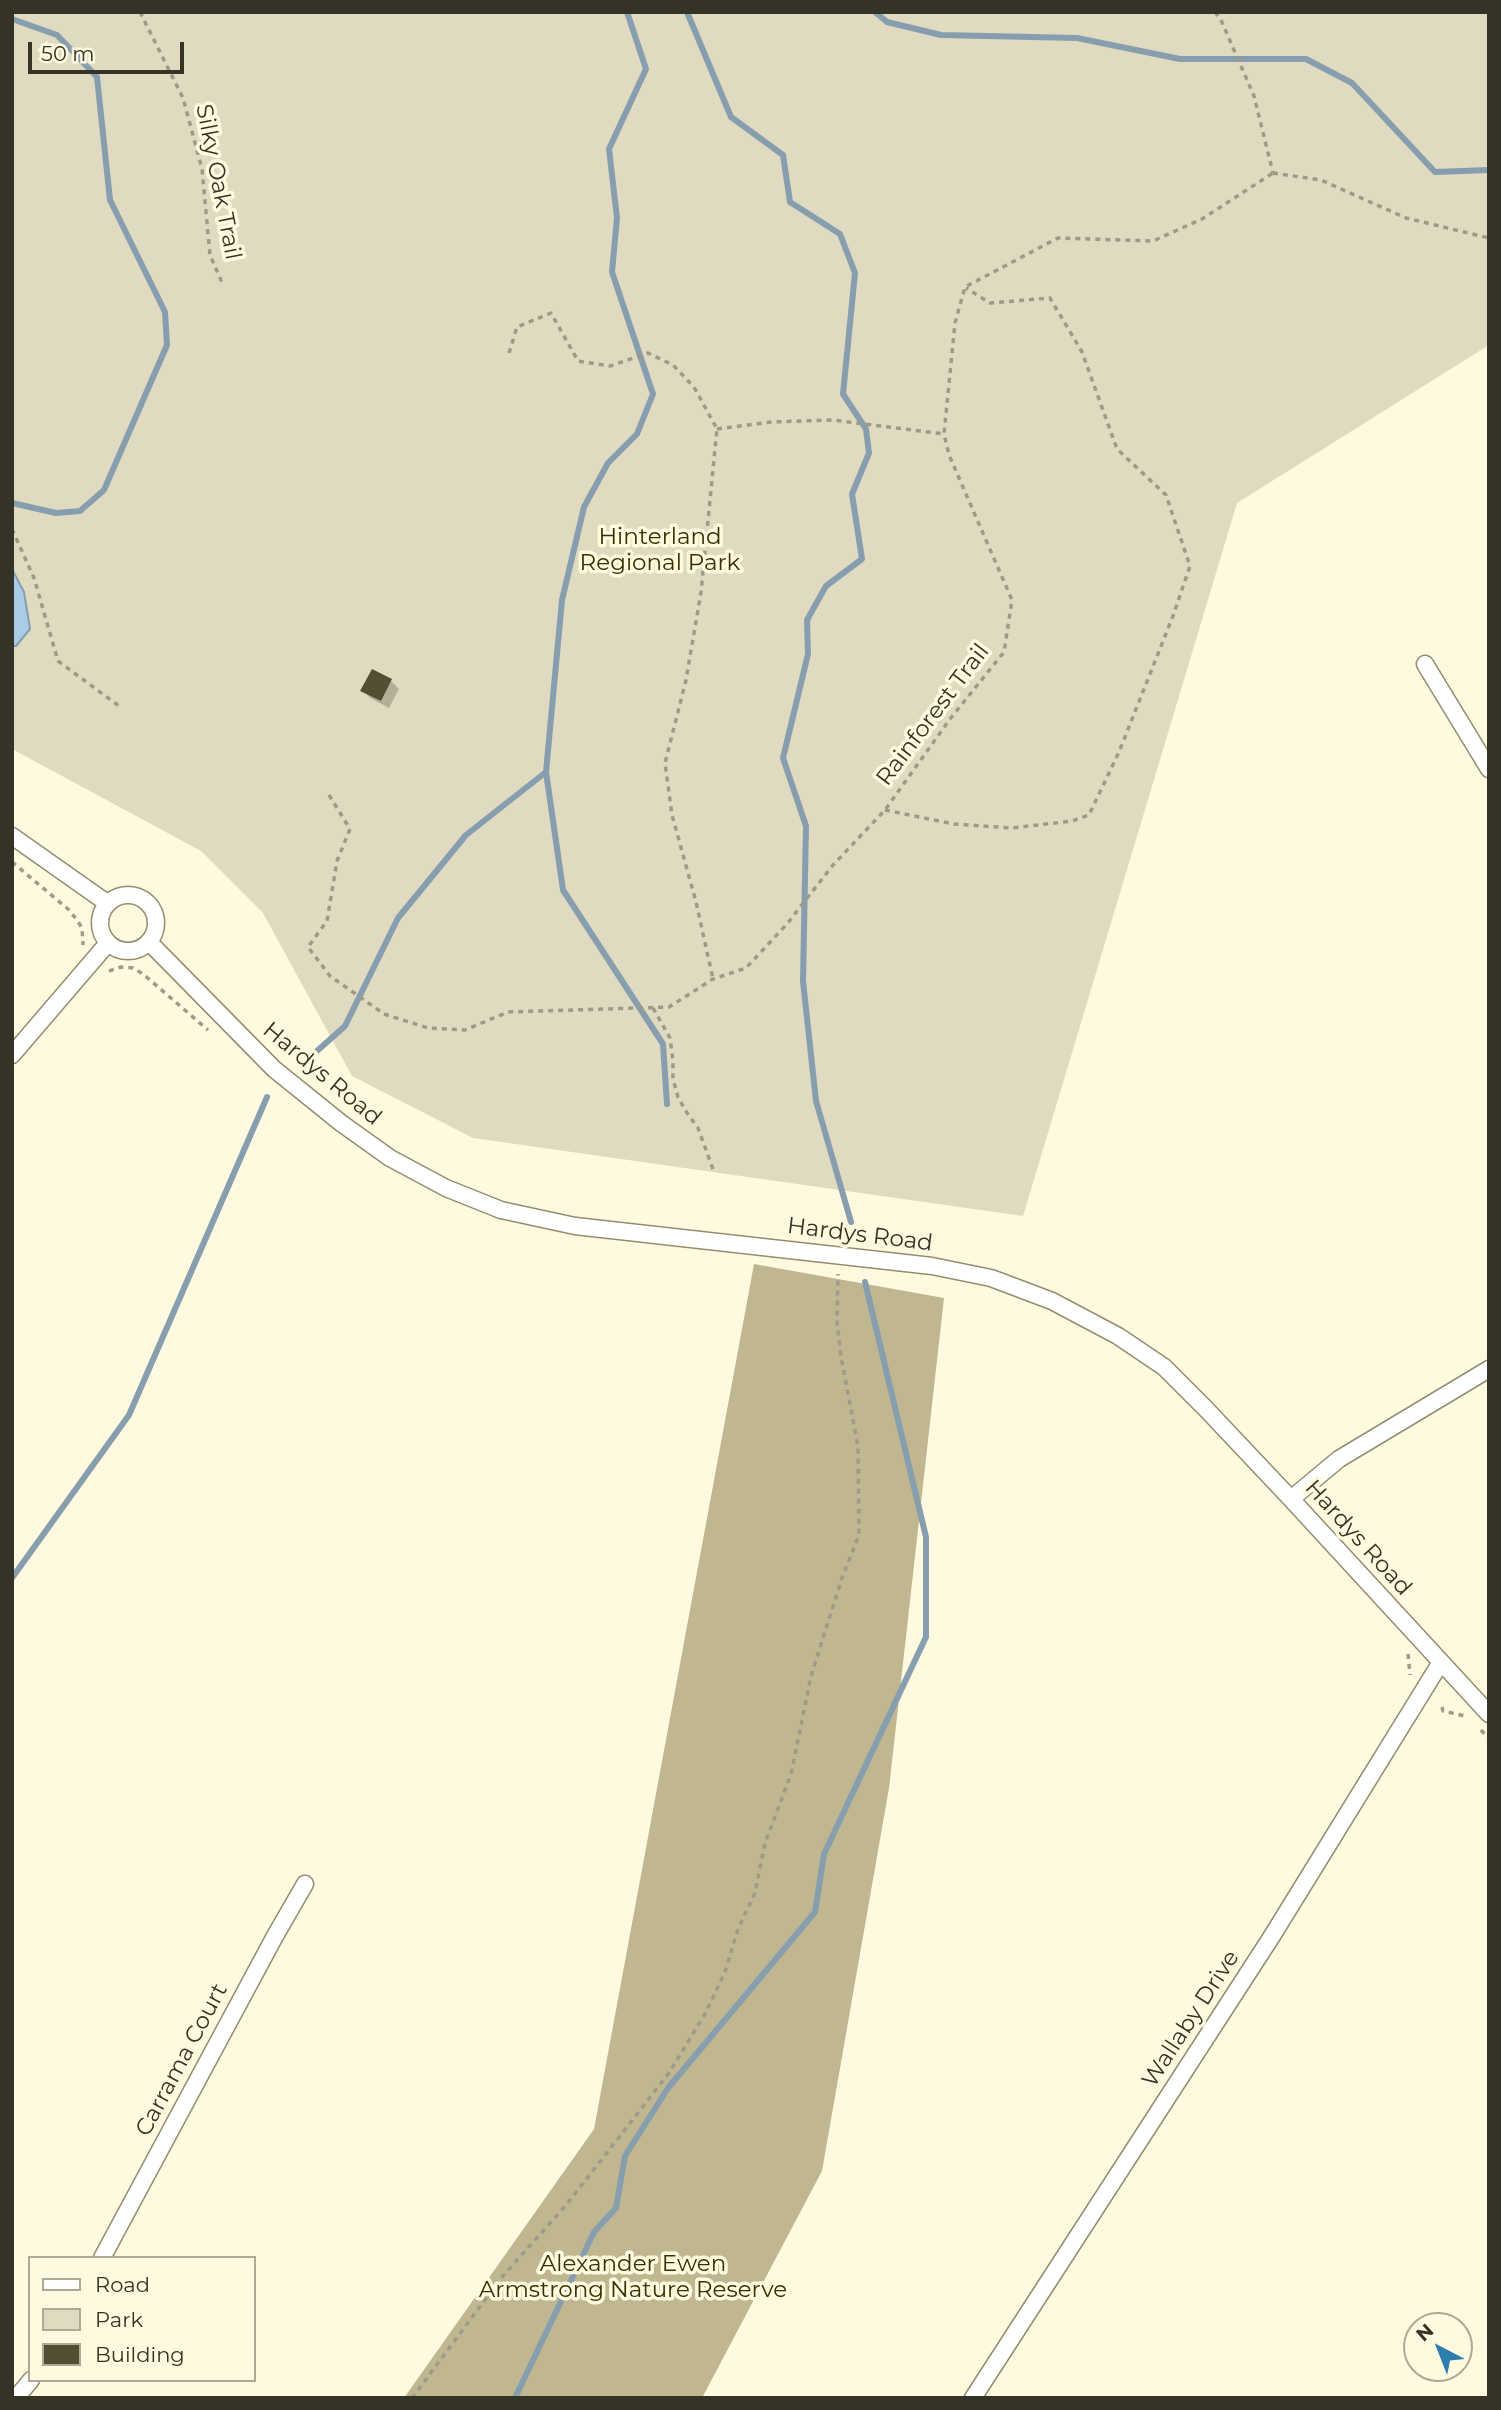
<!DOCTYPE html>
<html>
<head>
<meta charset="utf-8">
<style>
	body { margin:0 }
	#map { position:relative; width:1501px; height:2410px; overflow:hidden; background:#fff9df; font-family:Montserrat,sans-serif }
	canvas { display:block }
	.frame { position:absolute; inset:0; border:14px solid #353226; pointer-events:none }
	.legend { position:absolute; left:28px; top:2256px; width:228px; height:126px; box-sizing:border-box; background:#fff9df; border:2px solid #aea995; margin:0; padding:9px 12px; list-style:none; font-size:21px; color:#353226 }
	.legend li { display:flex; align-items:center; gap:14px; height:35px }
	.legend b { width:35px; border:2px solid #aea995 }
	.north { position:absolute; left:1403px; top:2312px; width:70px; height:70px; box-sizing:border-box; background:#fff9df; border:2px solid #aea995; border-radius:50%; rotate:318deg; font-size:19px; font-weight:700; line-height:28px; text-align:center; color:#353226 }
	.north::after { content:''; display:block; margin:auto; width:24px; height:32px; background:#2d7eaf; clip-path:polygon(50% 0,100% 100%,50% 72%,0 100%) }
	.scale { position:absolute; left:28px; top:42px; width:156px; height:32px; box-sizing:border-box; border:4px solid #353226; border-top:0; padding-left:9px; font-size:21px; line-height:24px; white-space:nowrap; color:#353226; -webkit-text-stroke:5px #fff9df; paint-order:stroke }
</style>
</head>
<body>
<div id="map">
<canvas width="1501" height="2410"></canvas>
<div class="frame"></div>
<ul class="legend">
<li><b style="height:9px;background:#fff"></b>Road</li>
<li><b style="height:19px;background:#e0dac1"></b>Park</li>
<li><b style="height:19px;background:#534d32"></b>Building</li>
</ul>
<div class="north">N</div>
<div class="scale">50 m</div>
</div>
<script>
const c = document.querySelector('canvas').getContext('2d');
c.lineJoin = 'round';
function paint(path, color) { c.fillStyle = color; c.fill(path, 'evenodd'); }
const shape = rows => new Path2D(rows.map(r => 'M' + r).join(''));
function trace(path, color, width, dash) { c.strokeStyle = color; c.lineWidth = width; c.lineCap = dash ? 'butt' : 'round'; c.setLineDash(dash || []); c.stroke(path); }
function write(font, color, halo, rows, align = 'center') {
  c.font = font + ' Montserrat,sans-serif'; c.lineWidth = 7; c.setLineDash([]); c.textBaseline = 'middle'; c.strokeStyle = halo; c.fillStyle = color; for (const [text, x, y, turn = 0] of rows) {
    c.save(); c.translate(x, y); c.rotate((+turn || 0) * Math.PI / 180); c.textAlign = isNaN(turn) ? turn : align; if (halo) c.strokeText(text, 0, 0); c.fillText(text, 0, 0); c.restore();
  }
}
paint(shape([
	[12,12,1489,12,1489,345,1237,503,1023,1216,473,1138,352,1076,263,913,201,851,12,749]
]), '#e0dac1');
paint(shape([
	[754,1264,944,1298,889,1788,822,2171,702,2398,404,2398,594,2129]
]), '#c0b791');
const water = shape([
	[12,569,24,592,30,629,16,646,12,646,12,569]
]);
paint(water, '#a9cde7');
trace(water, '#869ead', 2);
paint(shape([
	[372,671,391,681,399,689,389,708,370,698,363,690]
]), '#0003');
trace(shape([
	[627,12,646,69,609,149,617,218,612,272,653,394,637,434,608,463,584,507,562,600,546,772,563,890,663,1044,667,1104],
	[687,12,731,117,783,155,790,202,840,234,855,273,843,394,866,429,869,453,852,494,862,559,826,586,807,620,808,654,783,758,806,826,803,981,816,1101,851,1222],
	[875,12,887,22,941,35,1077,38,1180,59,1306,59,1352,83,1435,172,1489,170],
	[12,19,57,35,97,77,110,200,165,312,167,345,104,490,80,511,56,513,12,503],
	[308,1059,345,1026,398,918,466,835,546,772],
	[12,1578,129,1415,267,1097],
	[515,2398,594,2232,616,2208,625,2156,668,2088,815,1912,824,1854,926,1637,926,1537,865,1282]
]), '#869ead', 6);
paint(shape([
	[372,669,392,679,381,701,360,691]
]), '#534d32');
const minor = shape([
	[1425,664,1489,769],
	[12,836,107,903],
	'100 923a28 28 0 1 1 56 0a28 28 0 1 1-56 0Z',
	[149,942,274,1069,341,1123,390,1158,446,1188,501,1210,575,1226,932,1266,991,1278,1052,1301,1118,1336,1164,1367,1206,1409,1291,1499,1489,1714],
	[12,1055,108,943],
	[1291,1499,1339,1459,1489,1369],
	[102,2258,275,1936,305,1884],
	[16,2398,31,2380],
	[973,2398,1272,1936,1441,1662]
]);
trace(minor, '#948d70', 19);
trace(shape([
	[140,12,183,98,202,169,210,255,223,285],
	[1215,12,1221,20,1254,96,1273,173],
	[1273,173,1321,180,1406,218,1489,238],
	[509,353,517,327,551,313,578,361,610,366,648,353,673,365,694,387,717,429,701,592,686,680,665,763,672,815,696,902,713,979],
	[717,429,771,422,833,420,944,434],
	[12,529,34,578,58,661,119,706],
	[329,795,350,829,337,861,327,921,308,947,330,976,384,1014,428,1028,465,1030,508,1012,669,1007,713,979,746,968,787,924,833,865,885,810,950,719,1004,652,1012,600,949,455,944,434,955,323,965,287,1058,238,1153,241,1202,219,1273,173],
	[885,810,954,824,1012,828,1072,821,1089,815,1119,752,1173,616,1190,566,1166,495,1117,449,1082,352,1050,298,990,303,966,288],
	[12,862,68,909,77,920,82,928,83,945],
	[109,971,121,967,133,968,143,974,208,1030],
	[653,1008,670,1038,673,1060,673,1079,678,1097,687,1113,698,1128,714,1172],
	[1408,1654,1410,1675],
	[1442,1707,1443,1711,1465,1716],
	[1481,1730,1489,1739],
	[412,2398,502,2277,567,2204,669,2073,705,2014,725,1972,738,1929,755,1893,765,1843,791,1774,811,1676,842,1578,859,1535,858,1446,841,1357,837,1322,838,1274]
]), '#9f9a87', 3.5, [5, 5]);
trace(minor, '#fff', 16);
write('23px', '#353226', '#fff9df', [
	["Silky Oak Trail",218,182,79],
	["Rainforest Trail",933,715,-53],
	["Hardys Road",322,1074,40],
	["Hardys Road",860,1235,7],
	["Hardys Road",1358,1538,48],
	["Wallaby Drive",1191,2019,-57],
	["Carrama Court",182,2060,-62]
]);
write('23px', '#3a2f00', '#fff9df', [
	["Hinterland",660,537],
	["Regional Park",660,563],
	["Alexander Ewen",633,2264],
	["Armstrong Nature Reserve",633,2290]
]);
</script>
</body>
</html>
